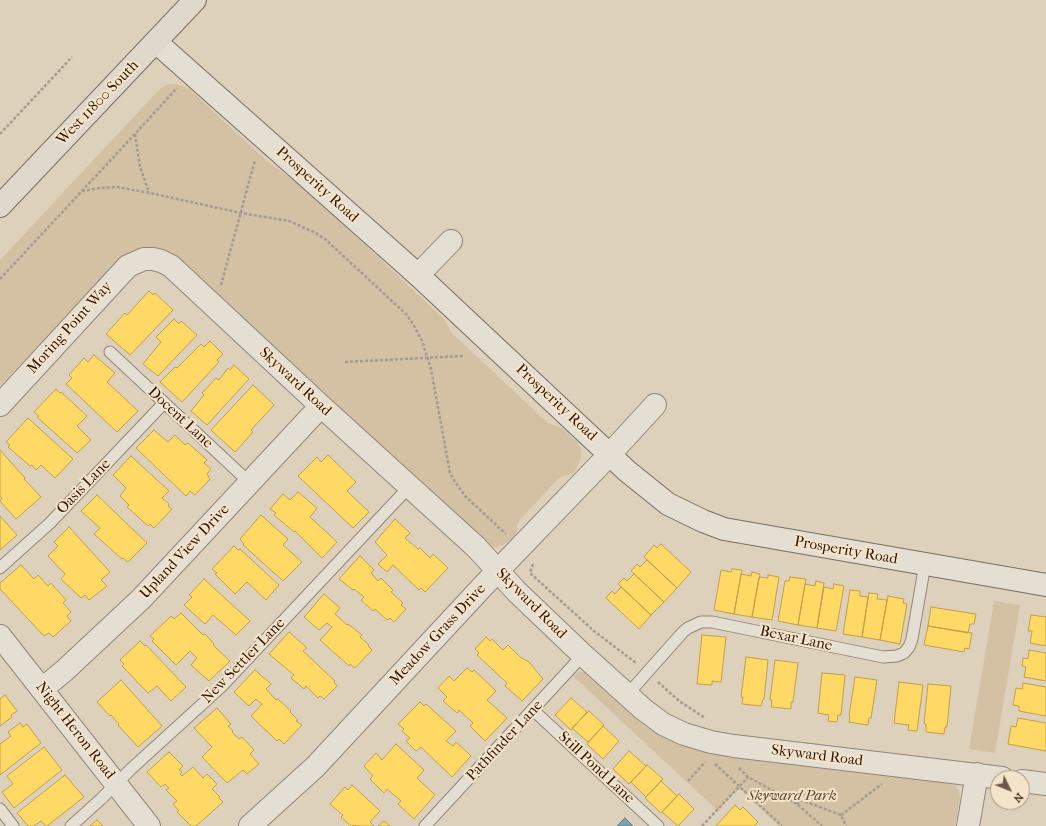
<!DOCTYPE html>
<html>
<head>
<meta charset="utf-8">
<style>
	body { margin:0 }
	#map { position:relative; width:1046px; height:826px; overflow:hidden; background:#ded1bb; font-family:"IM FELL French Canon",serif }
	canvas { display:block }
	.north { position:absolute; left:990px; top:770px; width:40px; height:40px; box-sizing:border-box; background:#f3e4ca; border:1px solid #a6917d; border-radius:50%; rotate:133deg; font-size:11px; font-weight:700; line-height:16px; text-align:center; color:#321509 }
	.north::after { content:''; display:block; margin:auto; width:14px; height:18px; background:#6e5747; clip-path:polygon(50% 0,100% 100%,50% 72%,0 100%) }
</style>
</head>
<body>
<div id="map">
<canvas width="1046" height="826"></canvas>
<div class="north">N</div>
</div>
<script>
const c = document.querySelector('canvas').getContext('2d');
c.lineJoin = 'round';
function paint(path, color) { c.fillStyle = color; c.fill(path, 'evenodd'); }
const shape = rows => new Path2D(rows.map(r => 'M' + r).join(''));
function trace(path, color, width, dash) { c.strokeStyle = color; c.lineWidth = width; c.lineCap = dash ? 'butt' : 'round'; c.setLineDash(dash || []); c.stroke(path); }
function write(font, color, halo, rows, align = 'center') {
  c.font = font + ' "IM FELL French Canon",serif'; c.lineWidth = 4; c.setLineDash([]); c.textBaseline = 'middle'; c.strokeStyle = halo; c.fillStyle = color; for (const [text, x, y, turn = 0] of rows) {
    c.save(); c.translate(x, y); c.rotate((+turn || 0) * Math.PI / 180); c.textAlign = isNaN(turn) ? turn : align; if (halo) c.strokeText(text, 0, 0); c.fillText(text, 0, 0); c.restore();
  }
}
paint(shape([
	[169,84,177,84,188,88,267,161,307,190,445,320,451,332,454,335,548,423,562,428,578,443,581,449,581,457,580,461,576,469,572,474,563,476,557,480,518,522,516,534,508,542,501,546,495,547,487,546,184,262,169,251,152,248,144,248,128,253,122,257,0,386,0,260,155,94,161,88],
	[994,601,1020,605,995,753,969,749],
	[579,672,584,672,631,715,649,729,677,744,688,744,745,758,749,760,949,783,955,786,959,791,960,798,955,826,779,826,741,790,738,790,718,811,573,676]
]), '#d4c1a4');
const homes = shape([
	[149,291,153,295,155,293,173,310,130,355,106,334,125,313,127,315,149,291],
	[174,319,179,324,181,321,197,335,158,376,143,364,161,342,156,337,174,319],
	[210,341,223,354,217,360,219,362,182,402,160,382,175,367,177,368,201,344,204,347,210,341],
	[94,355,115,373,107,382,138,411,117,432,66,384,72,378,69,375,84,358,88,362,94,355],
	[234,365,249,379,207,425,191,411,204,395,202,393,216,378,219,380,228,368,230,370,234,365],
	[253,385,274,405,251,430,253,432,235,452,211,430,253,385],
	[56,389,60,393,61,392,87,416,77,426,91,440,77,453,37,417,39,416,34,412,56,389],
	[28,418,73,459,55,478,41,465,36,470,32,465,30,466,8,447,10,445,6,442,28,418],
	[154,430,168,442,175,435,185,445,188,443,207,460,204,463,211,469,207,474,210,479,195,495,190,491,186,496,136,448,154,430],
	[0,450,25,478,24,479,41,497,16,519,0,501,2,498,0,496,0,450],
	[328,455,356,482,347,491,369,512,353,528,298,476,317,457,321,462,328,455],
	[131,456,169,491,162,498,169,504,168,506,172,509,154,528,150,524,148,526,127,507,129,505,120,496,126,488,113,475,131,456],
	[298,492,317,508,310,517,337,542,322,558,295,531,294,532,274,515,276,513,270,509,283,494,290,500,298,492],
	[97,495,147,543,128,562,123,558,122,559,94,534,100,528,81,511,97,495],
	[261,515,288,539,283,545,302,562,283,581,243,545,244,544,240,539,261,515],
	[0,516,17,535,0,550,0,516],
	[395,519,410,533,405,538,418,549,420,548,430,558,433,554,448,568,425,592,421,588,419,590,393,565,387,572,378,564,387,555,375,542,395,519],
	[69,527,110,572,101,580,107,586,89,600,85,595,81,598,61,579,65,574,48,556,58,546,54,542,69,527],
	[661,544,691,572,677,588,644,557,654,545,657,548,661,544],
	[234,546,238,550,240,549,279,585,266,600,247,582,235,594,215,574,217,573,212,569,234,546],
	[360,556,374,570,371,573,378,581,381,578,393,590,391,592,403,603,401,605,406,609,394,622,390,618,387,620,375,609,373,611,361,600,364,597,354,589,353,590,339,579,360,556],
	[647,560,677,588,664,602,631,571,637,564,640,567,647,560],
	[21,565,34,579,38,575,48,586,51,583,66,600,63,603,71,612,67,616,71,621,53,637,49,633,44,636,0,589,0,583,21,565],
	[732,569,742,570,734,614,714,610,721,570,731,572,732,569],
	[752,572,760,574,752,617,734,614,741,574,751,576,752,572],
	[634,574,664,602,651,615,618,584,624,578,627,581,634,574],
	[768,575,779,577,772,620,752,617,759,577,768,578,768,575],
	[790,577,806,579,798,625,778,621,785,581,789,581,790,577],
	[204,579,250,621,236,635,213,615,205,624,184,605,192,597,189,595,204,579],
	[816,581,824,583,817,628,798,625,805,584,815,586,816,581],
	[834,584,844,586,836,631,817,628,824,587,833,589,834,584],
	[621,587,651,615,639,629,606,598,612,591,615,594,621,587],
	[850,590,860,591,860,596,868,597,862,637,843,634,850,590],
	[869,593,878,594,877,599,887,600,880,640,862,637,869,593],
	[324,594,340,608,335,614,347,625,348,624,362,635,360,637,369,645,368,646,372,650,355,668,350,664,349,666,320,640,332,627,327,623,319,630,304,617,324,594],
	[888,596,904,599,903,603,907,604,900,644,880,640,888,596],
	[931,607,976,614,974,624,970,624,968,633,928,626,931,607],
	[181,613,203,635,205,634,214,644,213,645,230,661,209,681,191,665,197,658,190,651,176,665,152,641,154,639,150,636,171,616,174,619,181,613],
	[1031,615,1046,617,1046,646,1030,643,1032,631,1028,631,1031,615],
	[928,626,972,633,969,649,965,648,964,652,924,645,928,626],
	[289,632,307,648,303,651,335,681,334,682,337,686,324,699,320,696,318,698,306,686,304,689,291,678,294,675,269,654,289,632],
	[702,635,726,637,721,682,712,681,712,685,697,684,702,635],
	[486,637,490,641,492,639,503,650,508,645,520,657,529,662,543,679,522,701,505,686,507,683,477,655,479,653,475,649,486,637],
	[140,641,145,646,146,645,186,687,171,701,157,686,148,693,122,666,124,664,120,660,140,641],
	[1029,650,1046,653,1046,681,1024,677,1026,667,1022,666,1023,658,1028,659,1029,650],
	[746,657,768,660,764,699,763,699,761,706,742,704,743,697,741,697,746,657],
	[775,660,798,663,793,702,791,702,791,709,771,707,772,700,770,700,775,660],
	[467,668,472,672,474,670,496,691,487,700,507,718,485,741,470,726,473,723,459,710,457,713,443,701,447,697,438,688,449,676,454,681,467,668],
	[255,670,271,684,266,689,276,700,278,699,291,711,290,712,298,720,296,721,302,725,284,744,279,739,277,741,251,716,262,704,256,699,249,706,234,692,255,670],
	[822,673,845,675,841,715,838,715,837,722,828,721,829,715,818,713,822,673],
	[855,677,877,680,871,718,869,718,868,725,849,722,850,717,849,716,855,677],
	[121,680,162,726,138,747,118,725,119,724,111,715,110,716,97,702,121,680],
	[899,682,923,685,917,731,908,730,909,725,894,723,899,682],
	[1023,683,1046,687,1046,716,1019,711,1019,706,1013,705,1016,688,1022,689,1023,683],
	[928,684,951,686,947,727,945,727,944,734,926,732,926,724,924,724,928,684],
	[5,695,17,711,11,715,12,717,0,726,0,699,5,695],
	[571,698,587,712,571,730,555,715,571,698],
	[420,702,424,706,426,704,456,731,446,741,453,746,456,742,471,756,452,777,421,747,416,751,406,741,410,738,402,731,404,729,398,724,420,702],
	[217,708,231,724,228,726,233,731,232,732,239,739,242,737,254,750,250,754,259,764,247,774,243,770,227,783,202,757,212,747,194,728,217,708],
	[589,711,604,725,588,742,572,728,589,711],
	[1018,718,1046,723,1046,751,1008,744,1011,726,1016,727,1018,718],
	[20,723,23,727,27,724,41,743,0,775,0,744,11,736,8,732,20,723],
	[603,726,619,741,603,759,587,744,603,726],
	[396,744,424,770,417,778,435,795,414,819,398,804,401,801,387,789,384,793,370,779,373,776,364,766,376,753,382,760,396,744],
	[44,747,62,770,14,808,2,792,13,784,7,776,44,747],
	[629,751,646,766,629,784,613,769,629,751],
	[169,752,183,766,179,770,182,772,180,774,182,776,193,767,203,778,207,774,217,784,212,789,220,797,219,798,223,802,196,826,191,826,177,812,179,811,173,804,177,801,166,790,169,788,165,784,161,787,147,772,169,752],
	[647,765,663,779,646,797,631,782,647,765],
	[65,775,84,797,47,826,46,826,41,821,34,826,28,826,17,813,65,775],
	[661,781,677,796,661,813,645,798,661,781],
	[352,785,380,811,370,822,374,826,356,826,355,825,351,826,341,817,343,815,330,804,345,787,348,790,352,785],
	[679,794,694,809,678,826,662,812,679,794],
	[735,805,740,810,743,807,758,822,754,826,716,826,735,805],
	[97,820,103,826,90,826,97,820],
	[384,821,390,826,378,826,384,821]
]);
paint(homes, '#ffd966');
trace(homes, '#c29e4a', 1);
const public = shape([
	[625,818,633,826,617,826,625,818]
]);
paint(public, '#76a5af');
trace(public, '#627a7d', 1);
const lane = shape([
	[110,352,250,483],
	[0,568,50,523,164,403],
	[627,695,683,632,688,628,701,622,712,622,883,657,897,656,904,653,909,647,912,639,925,564],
	[533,710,658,826],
	[0,809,13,826],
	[71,826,101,799,131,769,221,687,409,487],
	[425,826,583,655]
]);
const street = shape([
	[418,275,451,241],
	[0,405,128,266,144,259,153,259,161,261,171,266,321,406,476,547,517,592,583,655,643,709,663,724,684,734,711,742,734,746,1002,778],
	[0,636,149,826],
	[42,689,64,671,141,599,321,406],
	[1022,781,1046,784],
	[250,826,315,767,484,585,610,454,655,405],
	[968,826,977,774]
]);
const secondary = shape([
	[156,42,418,275,627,471,668,504,703,521,724,529,1046,585]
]);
const primary = shape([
	[0,206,195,0]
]);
trace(lane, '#908678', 13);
trace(street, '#908678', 24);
trace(secondary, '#786d60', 24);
trace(primary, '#786d60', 24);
trace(shape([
	[0,134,72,57],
	[135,134,140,167,149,192],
	[82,191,100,188,117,187,150,193,241,213,289,221,314,232,325,239,406,314,413,324,422,341,431,369,450,473,455,482,466,497,506,534],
	[0,279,135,134,177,88],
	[221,285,255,160],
	[345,362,464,356],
	[533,564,530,573,594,631,636,663],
	[658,682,679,701,705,718],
	[715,764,782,826],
	[739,768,748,777,797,804,822,826],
	[688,781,705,762],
	[797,804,801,800,841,815,846,826],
	[841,815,882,784],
	[702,826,748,777]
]), '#a39b91', 2.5, [3, 2]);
trace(lane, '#e5ded3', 11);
trace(street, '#e5ded3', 22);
trace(secondary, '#e5ded3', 22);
trace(primary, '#e0d8cb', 22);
write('15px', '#321509', '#f3e4ca', [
	["West 11800 South",98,103,-46],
	["Prosperity Road",317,185,42],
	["Moring Point Way",70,328,-48],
	["Skyward Road",295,382,43],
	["Prosperity Road",556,403,43],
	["Docent Lane",180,418,43],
	["Oasis Lane",84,487,-46],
	["Prosperity Road",846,551,10],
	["Upland View Drive",185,552,-47],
	["Skyward Road",531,604,45],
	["Meadow Grass Drive",438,635,-47],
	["Bexar Lane",796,639,12],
	["New Settler Lane",244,661,-46],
	["Night Heron Road",75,731,52],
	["Pathfinder Lane",505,741,-47],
	["Skyward Road",817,756,7],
	["Still Pond Lane",596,768,43]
]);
write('italic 15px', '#604532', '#f3e4ca', [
	["Skyward Park",792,796]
]);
</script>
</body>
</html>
